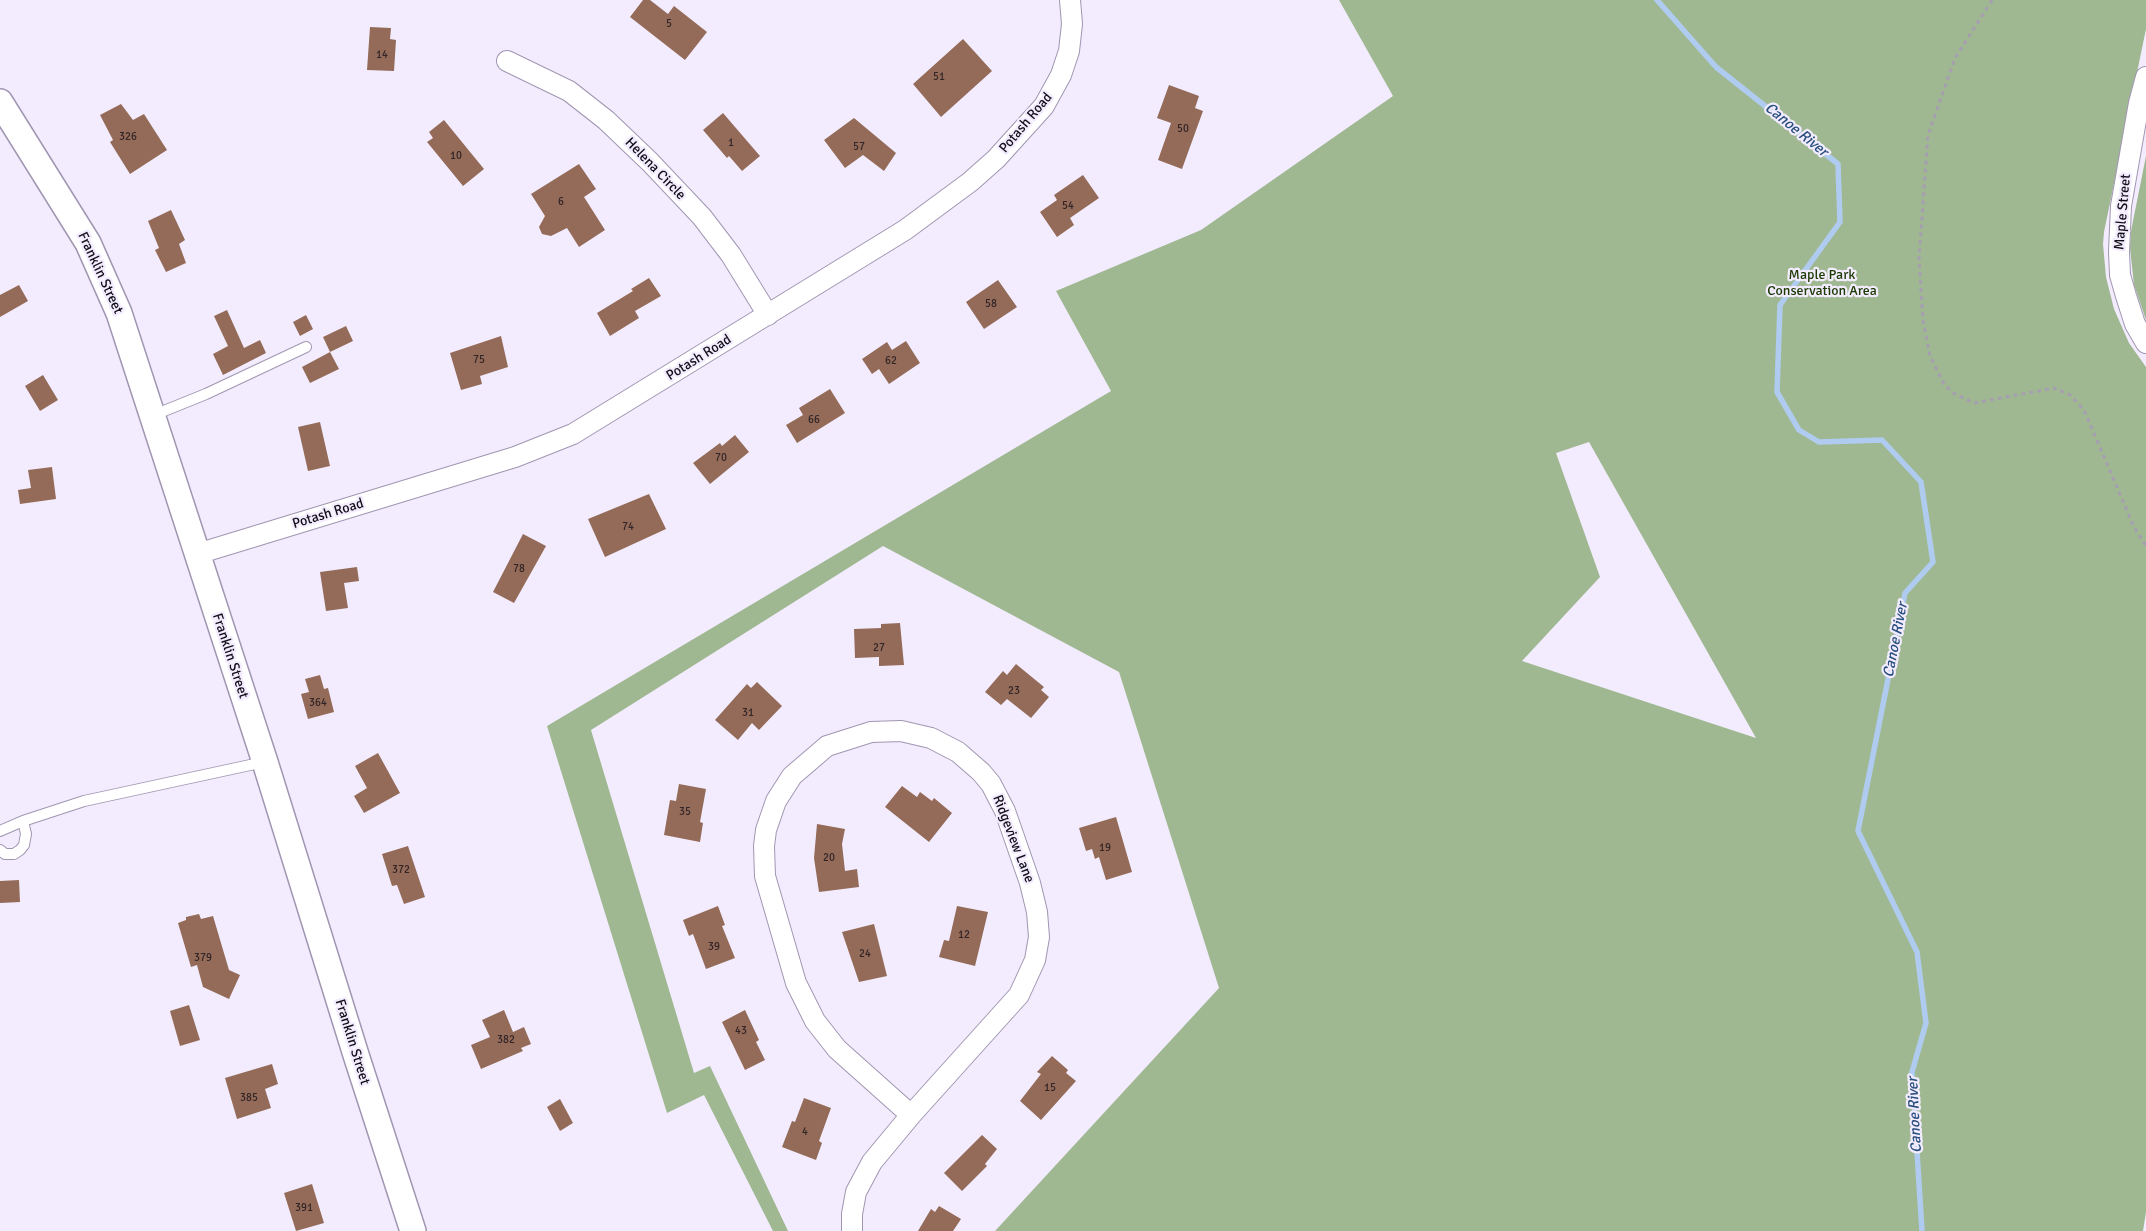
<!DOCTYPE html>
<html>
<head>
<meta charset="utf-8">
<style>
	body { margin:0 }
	canvas { display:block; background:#f2ecfe }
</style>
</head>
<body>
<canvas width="2146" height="1231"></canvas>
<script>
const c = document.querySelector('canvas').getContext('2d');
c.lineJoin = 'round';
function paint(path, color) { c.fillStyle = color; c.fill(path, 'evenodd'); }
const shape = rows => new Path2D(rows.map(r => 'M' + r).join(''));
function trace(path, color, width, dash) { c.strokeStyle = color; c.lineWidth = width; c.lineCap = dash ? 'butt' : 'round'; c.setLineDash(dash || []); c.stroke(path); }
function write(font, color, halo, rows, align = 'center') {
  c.font = font + ' Signika,sans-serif'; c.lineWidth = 4.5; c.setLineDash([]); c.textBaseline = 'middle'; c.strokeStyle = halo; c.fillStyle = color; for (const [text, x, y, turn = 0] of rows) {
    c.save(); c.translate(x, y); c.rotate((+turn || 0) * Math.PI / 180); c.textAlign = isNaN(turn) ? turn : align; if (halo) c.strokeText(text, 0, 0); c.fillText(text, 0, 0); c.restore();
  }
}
paint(shape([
	[1339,0,2146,0,2146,29,2104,232,2103,244,2106,277,2114,309,2129,343,2146,367,2146,1212,2143,1231,995,1231,1219,988,1119,672,883,546,591,730,694,1073,710,1066,788,1231,773,1231,704,1095,667,1113,547,726,1111,391,1056,291,1201,230,1393,96],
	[1589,442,1756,738,1522,661,1600,577,1556,453],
	[2146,156,2146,320,2134,285,2130,248,2131,231]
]), '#a0b892');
trace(shape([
	[1657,0,1716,67,1838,164,1840,222,1780,305,1777,392,1799,430,1819,442,1882,440,1921,482,1933,562,1905,593,1858,831,1917,952,1926,1023,1912,1072,1922,1231]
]), '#afccf0', 5.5);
paint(shape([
	[643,0,650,0,668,14,674,6,707,32,685,60,630,17],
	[370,27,391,28,390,39,396,40,394,71,367,70],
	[963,39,992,71,941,117,913,84],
	[1169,85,1199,96,1195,108,1203,111,1182,169,1158,160,1171,123,1157,118],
	[121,104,133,120,144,114,167,150,130,174,110,142,113,140,100,115],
	[723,113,760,156,742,171,729,156,727,158,703,130],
	[854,118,896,153,884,171,863,155,845,168,824,140],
	[444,120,484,169,463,186,427,142,433,138,429,132],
	[579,164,596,189,584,197,605,230,579,247,567,228,551,236,542,234,539,227,545,216,531,194],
	[1083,175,1099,198,1070,218,1074,225,1057,237,1040,212,1057,200,1054,195],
	[171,210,185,240,179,244,186,263,166,272,155,250,159,248,148,221],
	[649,278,661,296,635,311,639,318,610,336,597,313,633,291,631,289],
	[998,280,1017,307,984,329,966,302],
	[19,285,28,301,0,317,0,295],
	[227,310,244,348,260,340,266,353,223,375,213,354,228,346,214,316],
	[306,315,313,329,300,336,293,322],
	[346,326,353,341,330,352,323,337],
	[501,336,508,367,480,376,482,384,461,390,450,353],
	[906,341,920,363,889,384,879,369,872,374,862,359,887,342,892,350],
	[330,352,339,369,310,383,302,367],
	[43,375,58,400,40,411,25,386],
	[830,389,845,413,797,443,786,425,803,415,799,408],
	[320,422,330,466,308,471,298,427],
	[735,435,749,452,710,484,693,463,720,443,722,446],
	[52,467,56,499,20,504,18,490,31,488,28,470],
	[649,494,666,529,605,557,588,519],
	[523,534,546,546,514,603,493,592],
	[357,567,359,581,344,583,348,608,326,611,320,572],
	[900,623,904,665,879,666,879,657,855,658,854,629,881,628,881,624],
	[1016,664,1044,687,1041,690,1049,697,1031,718,1007,699,1001,705,985,692,1003,671,1007,675],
	[320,675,324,689,328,688,334,712,308,719,301,694,309,692,305,679],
	[757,682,782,706,759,730,752,723,738,740,715,720,747,684,751,688],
	[378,753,400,793,364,813,354,796,367,788,355,766],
	[679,784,706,789,700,822,703,823,700,842,664,835,670,800,676,801],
	[902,786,917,797,920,792,932,801,934,798,952,813,929,842,885,807],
	[1116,817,1132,872,1106,880,1099,857,1095,859,1092,849,1086,851,1079,828],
	[817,824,845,829,842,844,845,871,857,869,859,887,819,892,814,858],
	[408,846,425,897,404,904,397,885,392,886,382,854],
	[19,880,20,902,0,903,0,881],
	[718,906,725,925,722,926,735,958,706,969,693,934,689,936,683,920],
	[957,906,988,912,975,966,939,957,944,940,949,941],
	[199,914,201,919,213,916,229,970,240,975,229,999,203,987,197,965,191,967,178,923,186,920,186,917],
	[874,924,887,976,859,982,842,932],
	[189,1005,200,1040,180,1046,170,1011],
	[504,1010,513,1032,524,1027,531,1044,521,1048,523,1051,481,1069,471,1045,490,1037,482,1020],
	[745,1010,759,1040,756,1042,765,1060,745,1070,722,1022],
	[1052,1056,1068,1070,1066,1073,1076,1081,1041,1120,1020,1101,1041,1074,1037,1072],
	[272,1064,278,1084,265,1089,271,1108,237,1119,225,1078],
	[804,1098,831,1108,819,1141,822,1143,816,1160,782,1147,792,1121,795,1122],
	[560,1099,573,1123,560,1131,547,1107],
	[982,1135,997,1149,985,1164,987,1166,962,1191,944,1173],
	[312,1184,324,1223,296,1231,284,1193],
	[939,1206,961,1219,953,1231,918,1231,931,1209,935,1212]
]), '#946b58');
const service = shape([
	[154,415,206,394,306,347],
	[0,831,23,821,84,801,264,762],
	[0,850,5,854,14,854,20,850,24,845,26,834,23,821]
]);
const minor = shape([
	[507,61,569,91,606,120,650,162,702,217,731,255,768,315],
	[2146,77,2139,103,2121,206,2119,252,2120,275,2126,296,2135,324,2146,343],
	[197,554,515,457,573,434,905,230,970,182,996,159,1044,106,1061,75,1069,51,1072,24,1070,0],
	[852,1231,852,1214,856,1192,872,1162,911,1115,1019,995,1035,960,1039,937,1037,912,1030,883,1005,811,991,784,981,772,958,752,931,738,901,731,871,732,827,746,792,776,776,801,766,830,764,846,765,876,796,983,815,1021,837,1049,911,1115]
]);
const tertiary = shape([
	[0,102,88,243,119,313,265,762,356,1055,413,1231]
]);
trace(service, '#a196b2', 12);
trace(minor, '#a196b2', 22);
trace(tertiary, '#a196b2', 28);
trace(shape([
	[1992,0,1955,58,1928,135,1919,258,1923,320,1930,356,1944,384,1953,393,1974,403,2054,388,2070,395,2084,410,2134,527,2146,546]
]), '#a59faf', 3, [4, 4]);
trace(service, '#fff', 10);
trace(minor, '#fff', 20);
trace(tertiary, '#fff', 25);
write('11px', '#322528', null, [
	["5",669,24],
	["14",382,55],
	["51",939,77],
	["50",1183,129],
	["326",128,137],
	["1",731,143],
	["57",859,147],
	["10",456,156],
	["6",561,202],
	["54",1068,206],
	["58",991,304],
	["75",479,360],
	["62",891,361],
	["66",814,420],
	["70",721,458],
	["74",628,527],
	["78",519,569],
	["27",879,648],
	["23",1014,691],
	["364",318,703],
	["31",748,713],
	["35",685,812],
	["19",1105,848],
	["20",829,858],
	["372",401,870],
	["12",964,935],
	["39",714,947],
	["24",865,954],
	["379",203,958],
	["43",741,1031],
	["382",506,1040],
	["15",1050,1088],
	["385",249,1098],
	["4",805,1132],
	["391",304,1208]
]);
write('14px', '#120e18', '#f2ecfe', [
	["Potash Road",1026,123,-50],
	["Helena Circle",655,169,46],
	["Maple Street",2123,212,-85],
	["Franklin Street",100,273,65],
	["Potash Road",699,358,-32],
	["Potash Road",328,514,-17],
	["Franklin Street",230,656,72],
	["Ridgeview Lane",1013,839,69],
	["Franklin Street",352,1042,73]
]);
write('14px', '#1b3900', '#f2ecfe', [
	["Maple Park",1822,275],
	["Conservation Area",1822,291]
]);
write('italic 15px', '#294f7e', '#f2ecfe', [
	["Canoe River",1796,130,39],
	["Canoe River",1896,640,-79],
	["Canoe River",1915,1115,-93]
]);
</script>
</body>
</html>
